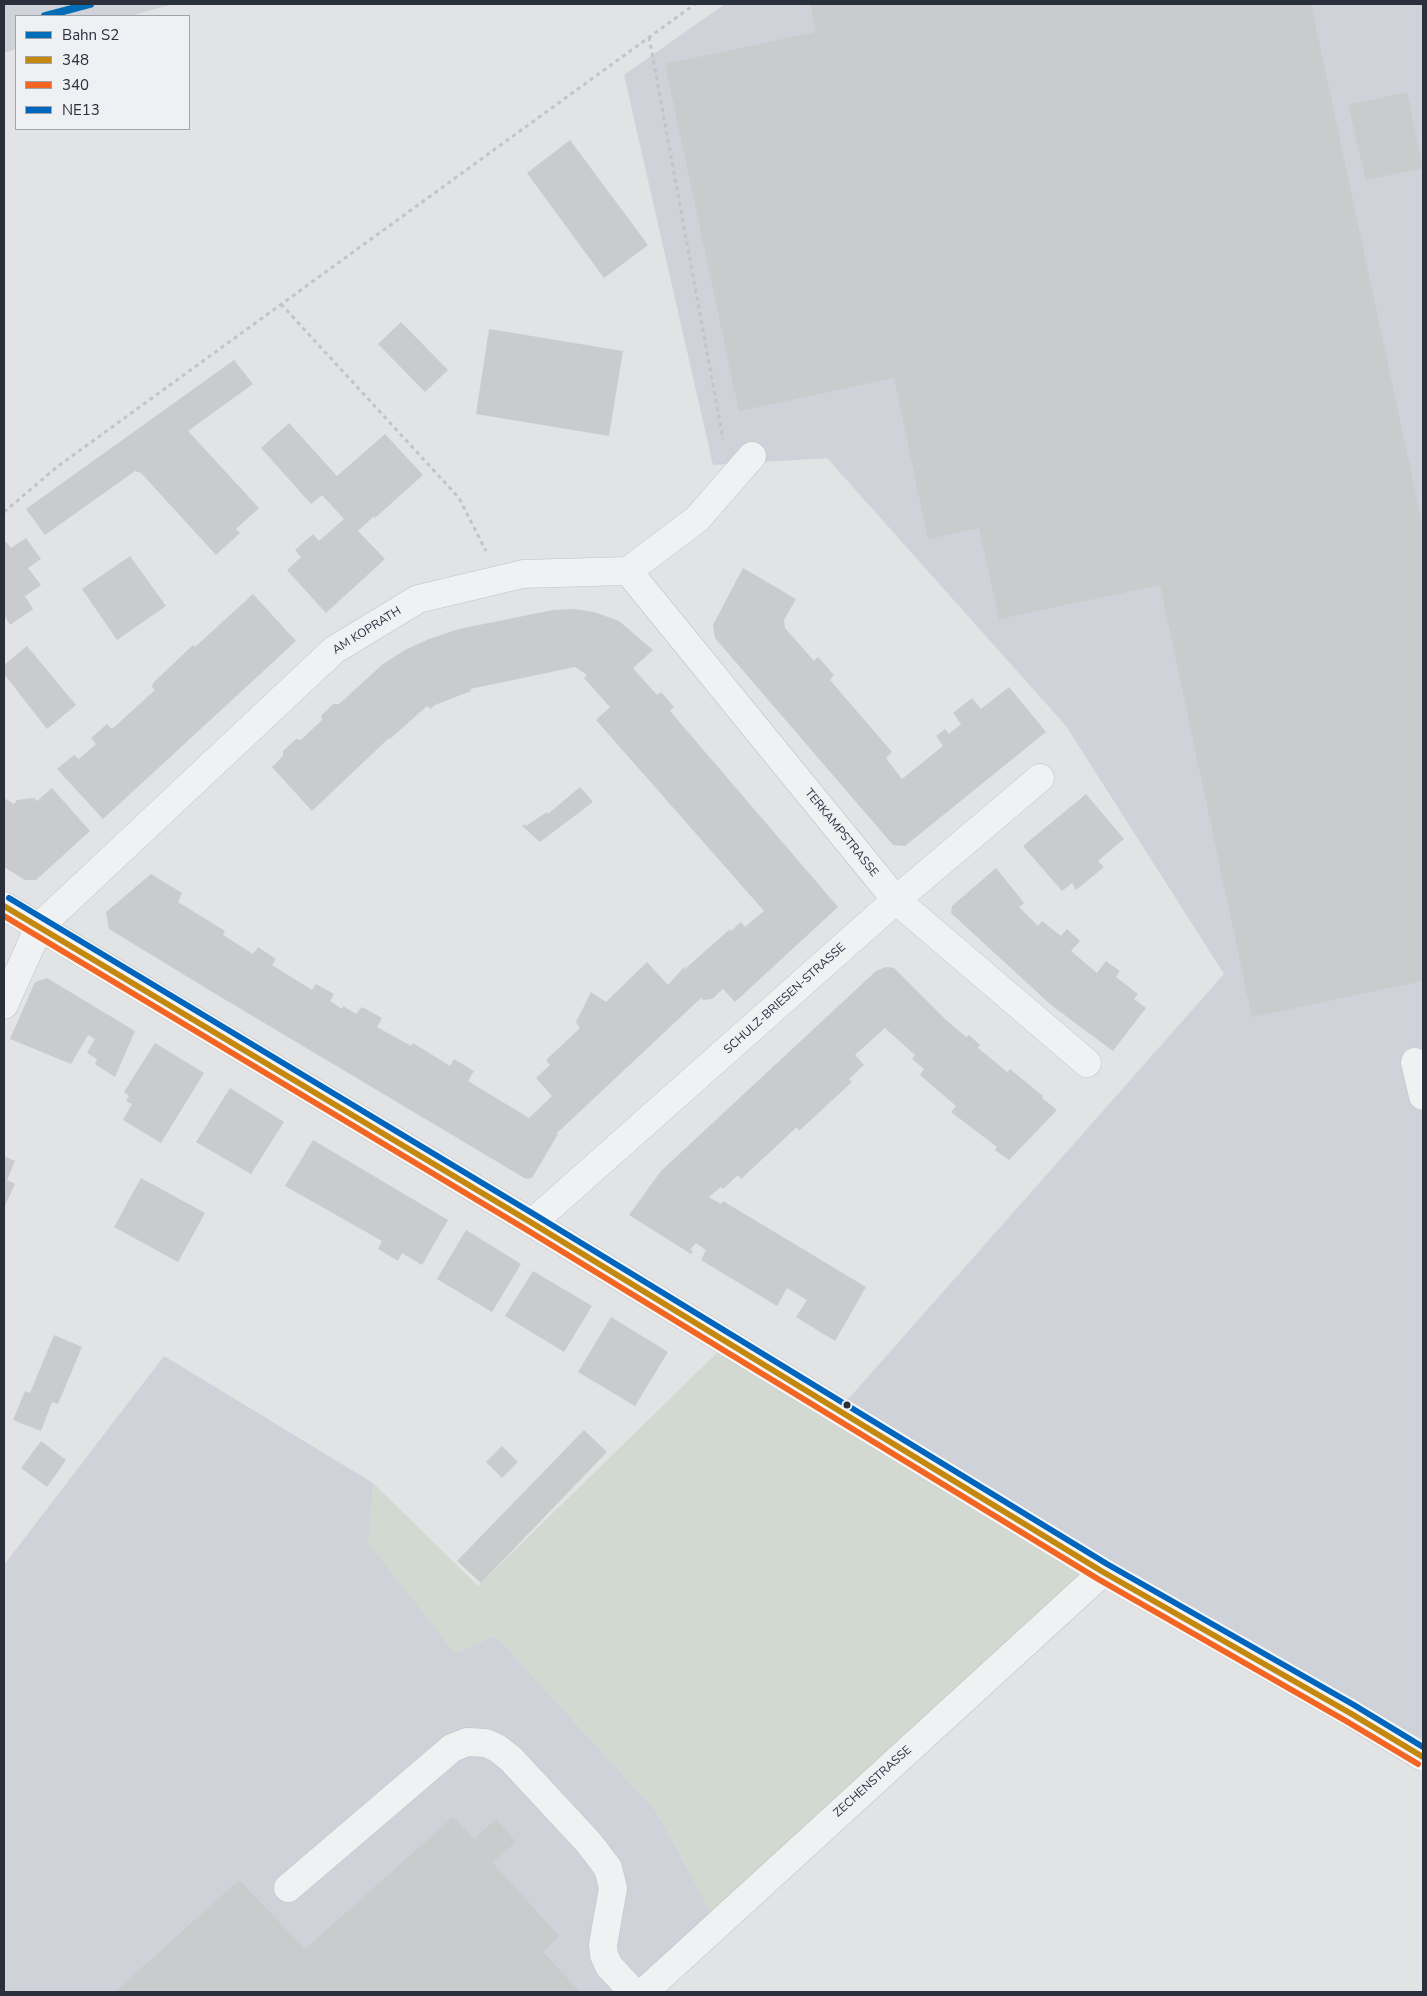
<!DOCTYPE html>
<html>
<head>
<meta charset="utf-8">
<style>
	body { margin:0 }
	#map { position:relative; width:1427px; height:1996px; overflow:hidden; background:#e1e3e5; font-family:"Nunito Sans",sans-serif }
	canvas { display:block }
	.frame { position:absolute; inset:0; border:5px solid #2a2f3c; pointer-events:none }
	.legend { position:absolute; left:15px; top:15px; width:175px; height:115px; box-sizing:border-box; background:#eef0f4; border:1px solid #a0a3aa; margin:0; padding:6px 9px; list-style:none; font-size:15px; color:#2a2f3c }
	.legend li { display:flex; align-items:center; gap:10px; height:25px }
	.legend b { width:25px; border:1px solid #a0a3aa }
</style>
</head>
<body>
<div id="map">
<canvas width="1427" height="1996"></canvas>
<div class="frame"></div>
<ul class="legend">
<li><b style="height:6px;background:#006db6"></b>Bahn S2</li>
<li><b style="height:6px;background:#c4880f"></b>348</li>
<li><b style="height:6px;background:#f26522"></b>340</li>
<li><b style="height:6px;background:#0065bd"></b>NE13</li>
</ul>
</div>
<script>
const c = document.querySelector('canvas').getContext('2d');
c.lineJoin = 'round';
function paint(path, color) { c.fillStyle = color; c.fill(path, 'evenodd'); }
const shape = rows => new Path2D(rows.map(r => 'M' + r).join(''));
function trace(path, color, width, dash) { c.strokeStyle = color; c.lineWidth = width; c.lineCap = dash ? 'butt' : 'round'; c.setLineDash(dash || []); c.stroke(path); }
function write(font, color, halo, rows, align = 'center') {
  c.font = font + ' "Nunito Sans",sans-serif'; c.lineWidth = 4.5; c.setLineDash([]); c.textBaseline = 'middle'; c.strokeStyle = halo; c.fillStyle = color; for (const [text, x, y, turn = 0] of rows) {
    c.save(); c.translate(x, y); c.rotate((+turn || 0) * Math.PI / 180); c.textAlign = isNaN(turn) ? turn : align; if (halo) c.strokeText(text, 0, 0); c.fillText(text, 0, 0); c.restore();
  }
}
paint(shape([
	[4,4,173,4,130,16,16,16,16,49,4,53],
	[725,4,1423,4,1423,1748,843,1405,1224,974,1066,726,827,458,713,465,624,75],
	[164,1356,373,1483,369,1543,455,1653,496,1636,656,1811,714,1918,633,1992,4,1992,4,1565]
]), '#cfd2d8');
paint(shape([
	[720,1350,1087,1575,714,1918,656,1811,496,1636,455,1653,368,1543,373,1483,478,1586]
]), '#d1d9d1');
paint(shape([
	[810,4,1311,4,1423,528,1423,981,1252,1017,1160,585,999,619,979,528,928,539,894,378,739,411,665,64,816,32],
	[1407,92,1423,168,1366,180,1348,105],
	[570,140,648,245,604,278,527,173],
	[401,322,448,370,425,392,378,344],
	[489,329,623,351,609,436,476,414],
	[234,360,253,384,188,431,259,508,236,529,240,533,216,555,141,473,135,471,45,535,26,509],
	[289,423,337,476,385,434,423,475,375,518,374,516,358,531,385,559,326,613,287,570,301,557,295,550,313,534,319,541,344,519,322,495,311,504,261,448],
	[26,538,41,559,28,568,41,585,25,596,33,609,10,625,4,615,4,543,6,542,11,548],
	[130,556,166,606,117,640,82,589],
	[743,568,796,599,784,620,785,628,814,661,818,657,834,675,830,680,892,752,886,758,902,779,943,746,936,736,945,729,949,734,961,724,953,713,972,698,981,709,1009,687,1046,732,905,846,893,845,715,638,713,625],
	[253,594,296,641,103,819,57,769,74,755,79,759,96,744,91,738,107,724,112,729,155,690,152,687,153,683,193,645,195,647],
	[574,609,594,612,619,621,653,650,633,668,657,695,661,692,674,707,670,711,838,907,735,1002,723,989,712,999,703,1000,701,998,556,1134,558,1134,532,1178,526,1179,214,993,109,929,106,912,151,874,182,893,178,902,225,931,223,935,253,954,258,947,276,959,272,965,312,990,316,984,334,994,330,1001,342,1009,343,1006,356,1014,362,1007,382,1018,377,1027,411,1046,413,1043,450,1066,454,1059,474,1071,468,1081,529,1118,552,1096,536,1078,550,1065,546,1060,580,1028,576,1022,591,992,606,1002,647,962,668,985,684,967,685,969,730,929,731,931,741,922,745,927,764,911,596,720,610,707,584,678,587,675,575,667,470,689,471,691,435,705,431,709,427,706,390,739,389,738,312,811,272,767,283,756,283,751,296,739,301,740,322,720,321,716,333,704,339,704,383,664,405,650,429,639,459,629,553,610],
	[27,646,76,705,47,729,4,674,4,665],
	[580,787,593,802,540,842,522,826,525,824,526,826,547,812,548,814],
	[52,788,90,831,36,880,25,880,4,867,4,798,14,804,17,800,34,798,37,801],
	[1086,794,1124,839,1098,861,1104,867,1076,890,1072,883,1062,891,1023,846],
	[996,868,1024,903,1019,907,1038,926,1042,921,1061,936,1067,929,1080,941,1071,951,1097,973,1106,961,1120,971,1116,977,1138,994,1134,999,1146,1008,1113,1051,1051,1005,951,913,952,906],
	[886,967,894,968,946,1020,966,1037,969,1035,980,1045,978,1048,994,1061,1007,1072,1010,1069,1043,1096,1042,1098,1057,1110,1009,1160,995,1150,997,1147,951,1112,956,1106,920,1075,924,1069,912,1059,915,1055,885,1028,855,1055,864,1065,849,1079,852,1082,799,1131,797,1127,741,1179,738,1175,723,1189,721,1187,709,1197,721,1204,723,1201,866,1287,835,1341,796,1317,807,1300,787,1288,777,1306,701,1260,706,1250,696,1243,690,1250,693,1251,691,1254,629,1215,661,1171,876,971],
	[47,978,135,1031,115,1077,95,1064,97,1059,87,1053,95,1039,88,1035,71,1064,10,1039,35,982],
	[155,1043,204,1073,161,1143,123,1120,132,1104,126,1101,129,1096,124,1092],
	[230,1088,284,1122,251,1174,196,1142],
	[313,1140,448,1220,422,1265,402,1253,398,1261,378,1249,382,1241,285,1186],
	[4,1156,15,1161,7,1180,15,1184,4,1208],
	[141,1178,205,1213,178,1262,114,1227],
	[466,1230,521,1264,492,1312,437,1279],
	[533,1271,592,1306,564,1352,505,1316],
	[611,1317,668,1352,635,1406,578,1372],
	[54,1335,82,1347,58,1404,52,1402,41,1431,13,1420,25,1391,30,1393],
	[584,1430,607,1452,481,1583,457,1561],
	[41,1441,66,1460,47,1487,21,1468],
	[502,1446,518,1462,502,1478,486,1462],
	[453,1817,474,1839,496,1819,516,1842,492,1862,559,1936,543,1952,580,1992,115,1992,239,1880,305,1949]
]), '#c9cbcd');
const minor = shape([
	[628,571,896,900,1087,1063],
	[4,1005,39,927,334,650,418,599,523,574,628,571,697,519,752,456],
	[1415,1062,1423,1096],
	[532,1223,896,900,1040,778],
	[288,1888,452,1748,467,1742,486,1743,497,1748,511,1759,589,1843,608,1868,613,1888,603,1945,604,1955,609,1966,633,1992],
	[644,1992,1103,1572]
]);
const major = shape([
	[4,906,532,1223,1103,1572,1350,1713,1423,1757]
]);
trace(minor, '#bfc1c3', 29);
trace(major, '#bec0c2', 29);
trace(shape([
	[649,37,723,439],
	[281,304,459,498,486,551],
	[4,512,57,467,695,4]
]), '#c2c4c7', 3, [4, 4]);
trace(minor, '#eff1f2', 28);
trace(major, '#f5f5f5', 28);
trace(shape([
	[4,906,532,1223,1103,1572,1350,1713,1423,1757]
]), '#c4880f', 6);
trace(shape([
	[4,916,527,1230,1098,1579,1346,1721,1418,1764]
]), '#f26522', 6);
trace(shape([
	[9,898,537,1216,1107,1564,1354,1705,1423,1747]
]), '#0065bd', 6);
trace(shape([
	[45,16,90,4]
]), '#006db6', 8);
for (const [x, y, r, color] of [
	[847,1405,4.5,"#2a2f3c"]
]) { const dot = new Path2D(); dot.arc(x, y, r, 0, 2 * Math.PI); c.fillStyle = color; c.fill(dot); trace(dot, '#eef0f4', 2); }
write('12px', '#2a2f3c', '#eef0f4', [
	["AM KOPRATH",367,631,-32],
	["TERKAMPSTRASSE",841,833,51],
	["SCHULZ-BRIESEN-STRASSE",785,999,-42],
	["ZECHENSTRASSE",873,1782,-42]
]);
</script>
</body>
</html>
